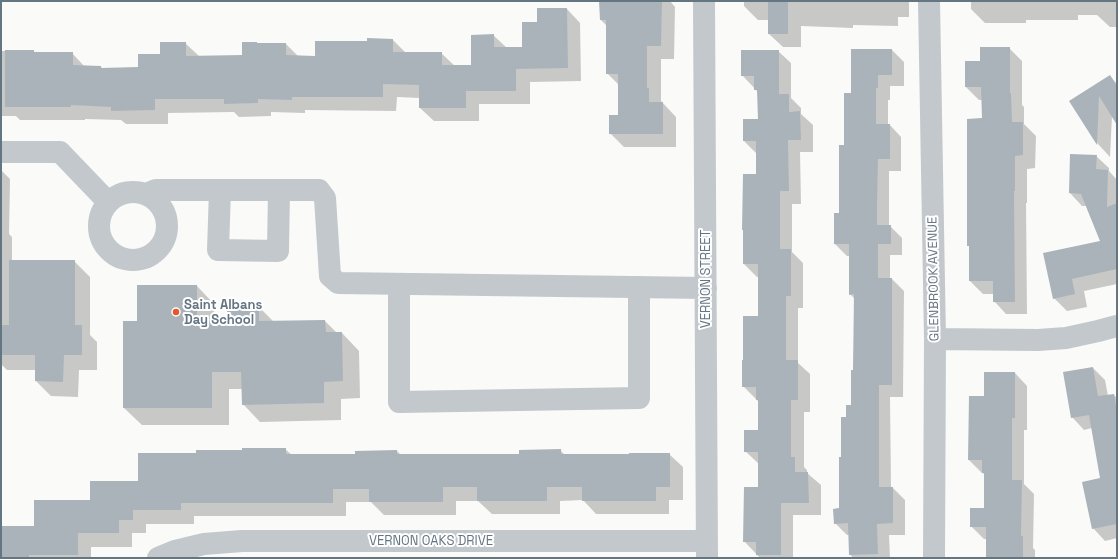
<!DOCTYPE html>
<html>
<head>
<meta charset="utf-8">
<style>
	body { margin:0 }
	#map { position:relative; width:1118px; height:559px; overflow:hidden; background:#fafaf8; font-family:"Space Grotesk",sans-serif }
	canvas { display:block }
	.frame { position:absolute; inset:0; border:2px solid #657683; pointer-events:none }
</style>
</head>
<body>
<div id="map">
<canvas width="1118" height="559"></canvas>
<div class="frame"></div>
</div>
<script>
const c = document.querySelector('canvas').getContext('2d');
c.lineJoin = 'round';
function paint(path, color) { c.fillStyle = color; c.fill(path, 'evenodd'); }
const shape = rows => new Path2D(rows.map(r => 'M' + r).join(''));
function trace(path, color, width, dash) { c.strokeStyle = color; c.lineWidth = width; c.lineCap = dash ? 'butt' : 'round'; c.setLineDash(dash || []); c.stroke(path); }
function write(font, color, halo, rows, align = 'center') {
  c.font = font + ' "Space Grotesk",sans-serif'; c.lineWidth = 4; c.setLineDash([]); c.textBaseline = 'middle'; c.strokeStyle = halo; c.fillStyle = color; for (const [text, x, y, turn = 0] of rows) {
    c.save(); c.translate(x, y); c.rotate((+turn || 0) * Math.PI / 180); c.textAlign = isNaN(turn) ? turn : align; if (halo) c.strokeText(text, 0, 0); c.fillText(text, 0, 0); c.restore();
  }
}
paint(shape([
	[600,1,670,1,675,7,674,59,661,59,661,101,676,117,676,147,624,147,610,133,619,116,619,85,607,73,607,26,601,20],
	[744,1,909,1,909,17,898,17,898,26,853,25,853,28,801,26,801,47,783,47,769,34,769,20,758,20,744,6],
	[971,1,1117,1,1117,27,1110,27,1097,15,1078,15,1078,20,1026,20,1026,23,985,23,971,9],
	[567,9,580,23,581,81,530,82,530,104,479,104,479,121,434,121,420,108,420,98,397,97,396,111,305,110,305,113,271,112,271,116,239,117,234,112,168,113,168,124,126,124,121,120,85,119,85,120,20,120,16,116,1,116,1,51,33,51,36,53,72,53,85,67,101,67,103,69,140,68,161,55,185,43,199,56,243,56,257,44,286,44,298,56,316,57,368,42,393,40,406,53,441,53,455,66,472,66,493,35,507,48,523,48,538,23],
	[1009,48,1022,61,1022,105,1024,107,1024,124,1036,136,1035,168,1027,169,1027,203,1026,203,1027,314,1006,314,994,301,994,294,983,294,970,281,970,247,968,245,983,119,983,100,979,100,966,87,981,62],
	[892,50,904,62,904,86,890,86,890,100,888,100,888,125,890,125,901,137,901,171,889,171,889,226,890,226,902,238,902,255,890,255,890,279,892,279,904,291,903,397,890,397,891,488,893,488,905,500,905,535,889,535,890,558,853,558,850,554,849,535,847,535,835,523,840,509,842,458,847,418,852,406,854,371,855,299,850,294,850,256,847,256,835,244,840,214,845,146,852,94],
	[778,51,791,63,791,98,801,108,801,114,813,125,813,152,800,152,801,204,792,204,792,252,803,263,803,308,798,308,798,363,810,374,810,412,804,412,804,467,807,470,807,473,821,485,821,515,793,515,793,558,760,558,744,541,759,488,759,464,745,451,759,431,759,402,743,386,759,317,759,277,757,277,744,264,757,175,757,154,744,141,759,120,758,92,742,75],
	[1110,76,1117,84,1117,123,1112,115,1110,157,1098,144,1070,101],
	[1070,155,1096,156,1109,168,1109,171,1117,180,1117,284,1084,291,1087,307,1067,311,1054,298,1101,242,1086,206,1082,206,1070,193],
	[1,170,10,179,9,234,12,237,12,261,74,261,90,277,90,335,97,342,97,370,79,370,78,397,51,396,36,381,36,370,7,370,1,364],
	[138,286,197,286,214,304,214,321,228,321,259,307,274,322,325,321,337,333,342,333,359,351,360,398,341,399,341,420,260,422,243,404,242,389,229,389,229,425,142,425,124,408,124,322,138,322],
	[1093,368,1105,380,1108,396,1114,395,1117,398,1117,538,1105,541,1093,528,1102,479,1092,428,1084,430,1072,417],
	[1015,373,1027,386,1027,430,1024,430,1024,484,1034,494,1033,548,1035,550,1035,558,987,558,987,539,984,539,971,526,985,509,985,474,982,473,969,460,985,397],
	[285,449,292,455,356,455,397,451,401,455,520,455,560,450,565,455,669,454,683,467,683,500,669,500,669,514,596,514,583,500,560,501,560,514,492,514,478,501,456,501,456,515,384,515,371,502,346,502,346,516,194,516,194,524,146,524,146,533,132,533,132,547,91,547,91,558,1,558,1,527,35,527,91,501,139,482,197,454]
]), '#0003');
paint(shape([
	[599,1,662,1,661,46,647,46,647,88,649,88,649,102,663,102,663,134,609,134,609,115,618,115,618,74,606,74,606,20,600,20],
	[768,1,788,1,788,34,768,34],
	[537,8,567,8,568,68,516,69,516,91,466,91,466,108,419,108,419,85,383,84,383,97,292,97,292,100,258,99,258,103,224,104,224,99,155,99,155,110,111,111,111,107,71,105,71,107,5,107,5,50,34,50,34,52,73,52,73,65,101,66,101,68,138,67,138,54,160,54,160,42,186,42,186,56,242,55,242,42,257,42,257,43,286,43,286,55,315,56,315,41,367,41,367,38,393,39,393,52,442,52,442,65,471,65,471,35,494,34,494,47,522,47,522,22,537,22],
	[980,47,1010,47,1010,93,1011,93,1012,122,1023,122,1023,155,1015,156,1015,191,1014,191,1015,302,993,302,993,281,969,281,969,246,967,246,967,119,982,118,981,87,965,87,965,61,980,61],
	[851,49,892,49,892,75,878,75,878,88,876,88,876,124,890,124,890,159,878,159,877,206,877,225,891,225,891,244,878,244,878,278,892,278,892,385,879,385,879,487,893,487,893,523,877,524,878,554,849,555,848,523,834,524,833,509,839,508,839,457,841,457,841,417,846,417,846,405,851,405,851,370,853,370,854,294,849,295,849,244,834,244,834,213,839,213,839,145,844,145,844,93,851,93],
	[741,50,779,50,779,94,789,94,789,112,800,111,801,140,788,140,789,191,780,191,780,249,791,249,791,296,786,296,786,360,798,360,798,400,791,400,791,457,795,457,795,472,808,472,809,503,781,503,781,555,756,555,756,542,743,542,744,487,758,487,758,452,744,452,744,430,758,430,758,400,756,400,756,387,742,387,742,360,743,360,743,316,758,316,758,264,743,264,743,230,742,230,743,174,756,174,756,141,743,141,743,119,758,119,757,90,754,90,754,76,741,76],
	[1110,75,1117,86,1117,125,1099,96,1097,145,1069,101],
	[1070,154,1097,155,1096,169,1108,170,1107,207,1117,203,1117,269,1072,279,1075,294,1053,299,1043,253,1100,241,1081,194,1069,193],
	[9,260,75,260,75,325,82,325,82,355,64,355,63,382,35,381,35,355,1,355,1,325,9,325],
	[137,285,197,285,197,320,227,320,227,306,259,306,259,321,325,320,326,332,342,332,343,381,324,382,324,403,242,405,241,372,212,372,212,408,123,408,123,321,137,321],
	[1093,367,1098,396,1114,394,1117,412,1117,524,1092,529,1082,482,1100,478,1089,415,1071,418,1063,372],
	[984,372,1015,372,1015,418,1012,418,1012,480,1022,480,1021,536,1023,536,1023,558,986,558,986,527,970,527,970,508,984,508,984,473,982,473,982,460,968,460,969,396,984,396],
	[242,448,286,448,286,454,355,454,355,451,397,450,397,454,519,454,519,450,561,449,561,454,629,454,629,453,670,453,670,487,656,487,656,501,582,501,582,487,547,487,547,501,477,501,477,487,443,487,443,502,369,502,369,489,333,489,333,503,181,503,181,510,133,510,133,520,119,520,119,533,78,533,78,555,29,555,29,558,1,558,1,526,34,526,34,500,90,500,90,481,138,481,138,453,196,453,196,450,242,450]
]), '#aab3b9');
trace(shape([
	[704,1,707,558],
	[929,1,935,339,934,558],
	[1,152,60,152,108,202],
	[220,190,218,250,278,251,279,190],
	'99 226a34 34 0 1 1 68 0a34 34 0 1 1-68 0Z',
	[146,194,156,190,319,190,325,198,330,276,338,283,706,288],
	[399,284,399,402,639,398,639,287],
	[935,339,1038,340,1066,338,1098,331,1117,326],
	[158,558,175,551,204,544,242,541,707,541]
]), '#c3c8cc', 22);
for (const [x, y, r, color] of [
	[176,312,4,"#e4572e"]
]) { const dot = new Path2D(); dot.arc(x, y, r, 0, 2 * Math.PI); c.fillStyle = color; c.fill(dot); trace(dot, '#fff', 1.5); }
write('13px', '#657683', '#fff', [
	["VERNON STREET",706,279,-90],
	["GLENBROOK AVENUE",934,279,-91],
	["VERNON OAKS DRIVE",431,541]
]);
write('bold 13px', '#657683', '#fff', [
	["Saint Albans",184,305],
	["Day School",184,320]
], 'left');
</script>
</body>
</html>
